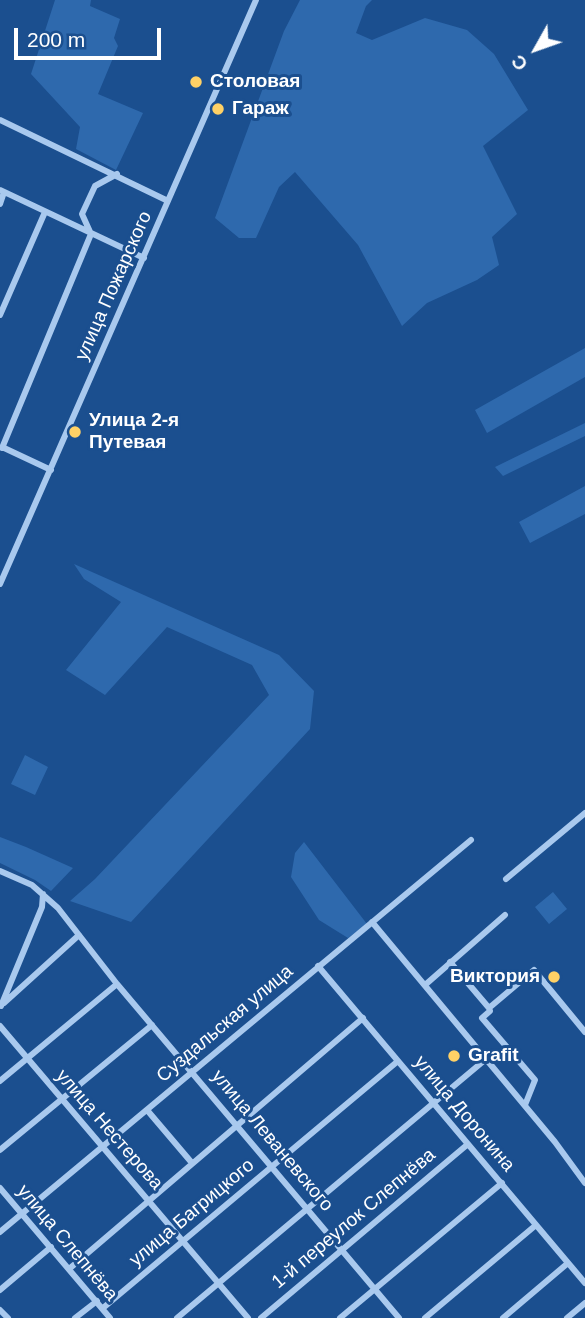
<!DOCTYPE html>
<html>
<head>
<meta charset="utf-8">
<style>
	body { margin:0 }
	#map { position:relative; width:585px; height:1318px; overflow:hidden; background:#1b4f8f; font-family:Helvetica,sans-serif }
	canvas { display:block }
	.north { position:absolute; left:501px; top:14px; width:70px; height:70px; -webkit-text-stroke:5px #1b4f8f; paint-order:stroke; rotate:230deg; font-size:19px; font-weight:700; line-height:28px; text-align:center; color:#fff }
	.north::after { content:''; display:block; margin:auto; width:24px; height:32px; background:#fff; clip-path:polygon(50% 0,100% 100%,50% 72%,0 100%) }
	.scale { position:absolute; left:14px; top:28px; width:147px; height:32px; box-sizing:border-box; border:4px solid #fff; border-top:0; padding-left:9px; font-size:21px; line-height:24px; white-space:nowrap; color:#fff; -webkit-text-stroke:5px #1b4f8f; paint-order:stroke }
</style>
</head>
<body>
<div id="map">
<canvas width="585" height="1318"></canvas>
<div class="north">С</div>
<div class="scale">200 m</div>
</div>
<script>
const c = document.querySelector('canvas').getContext('2d');
c.lineJoin = 'round';
function paint(path, color) { c.fillStyle = color; c.fill(path, 'evenodd'); }
const shape = rows => new Path2D(rows.map(r => 'M' + r).join(''));
function trace(path, color, width, dash) { c.strokeStyle = color; c.lineWidth = width; c.lineCap = dash ? 'butt' : 'round'; c.setLineDash(dash || []); c.stroke(path); }
function write(font, color, halo, rows, align = 'center') {
  c.font = font + ' Helvetica,sans-serif'; c.lineWidth = 6; c.setLineDash([]); c.textBaseline = 'middle'; c.strokeStyle = halo; c.fillStyle = color; for (const [text, x, y, turn = 0] of rows) {
    c.save(); c.translate(x, y); c.rotate((+turn || 0) * Math.PI / 180); c.textAlign = isNaN(turn) ? turn : align; if (halo) c.strokeText(text, 0, 0); c.fillText(text, 0, 0); c.restore();
  }
}
paint(shape([
	[55,0,91,0,90,6,120,19,114,38,118,46,98,94,143,113,116,170,76,149,80,127,31,74],
	[300,0,372,0,366,6,356,33,372,40,425,18,467,30,494,54,528,110,483,146,517,214,492,237,499,265,477,280,427,303,402,326,358,245,295,172,279,187,256,238,239,238,215,218,284,31],
	[585,348,585,377,487,433,475,410],
	[585,423,585,436,503,476,495,467],
	[585,486,585,514,530,543,519,522],
	[74,564,279,655,314,691,310,729,131,922,70,901,95,879,269,695,252,665,167,627,105,695,66,670,121,602,84,579],
	[25,755,48,767,35,795,11,784],
	[0,837,26,847,73,868,51,891,35,880,0,863],
	[304,842,367,924,348,938,319,920,291,877,295,853],
	[553,892,567,909,549,924,535,907]
]), '#2e69ad');
trace(shape([
	[0,120,168,201],
	[0,190,144,258],
	[0,204,4,192],
	[0,315,45,212],
	[2,447,51,470],
	[2,448,91,234,82,214,95,186,117,174],
	[0,584,256,0],
	[0,871,32,885,58,908,117,984,399,1318],
	[506,879,585,813],
	[372,922,555,1142,585,1183],
	[450,962,489,1008,534,970,585,1032],
	[318,966,585,1283],
	[425,985,505,915],
	[4,1003,79,935],
	[1,1006,42,907,43,894],
	[489,1008,490,1011,482,1018,535,1080,525,1105],
	[0,1026,248,1318],
	[0,1081,117,984],
	[147,1110,192,1163],
	[0,1150,152,1025],
	[0,1188,110,1318],
	[0,1232,471,840],
	[69,1269,363,1018],
	[0,1290,51,1247],
	[103,1308,398,1061],
	[0,1310,8,1318],
	[75,1318,97,1301],
	[177,1318,486,1059],
	[261,1318,468,1144],
	[340,1318,502,1183],
	[425,1318,536,1225],
	[503,1318,568,1263],
	[567,1318,585,1303]
]), '#a9c9ee', 6);
for (const [x, y, r, color] of [
	[196,82,7,"#ffd166"],
	[218,109,7,"#ffd166"],
	[75,432,7,"#ffd166"],
	[554,977,7,"#ffd166"],
	[454,1056,7,"#ffd166"]
]) { const dot = new Path2D(); dot.arc(x, y, r, 0, 2 * Math.PI); c.fillStyle = color; c.fill(dot); trace(dot, '#1b4f8f', 2.5); }
write('bold 19px', '#fff', '#1b4f8f', [
	["Столовая",210,82],
	["Гараж",232,109],
	["Улица 2-я",89,421],
	["Путевая",89,443],
	["Виктория",540,977,"right"],
	["Grafit",468,1056]
], 'left');
write('19px', '#fff', '#1b4f8f', [
	["улица Пожарского",114,286,-66],
	["Суздальская улица",225,1024,-40],
	["улица Доронина",464,1114,50],
	["улица Нестерова",109,1130,49],
	["улица Леваневского",272,1141,50],
	["улица Багрицкого",192,1213,-40],
	["1-й переулок Слепнёва",354,1219,-40],
	["улица Слепнёва",67,1243,50]
]);
</script>
</body>
</html>
